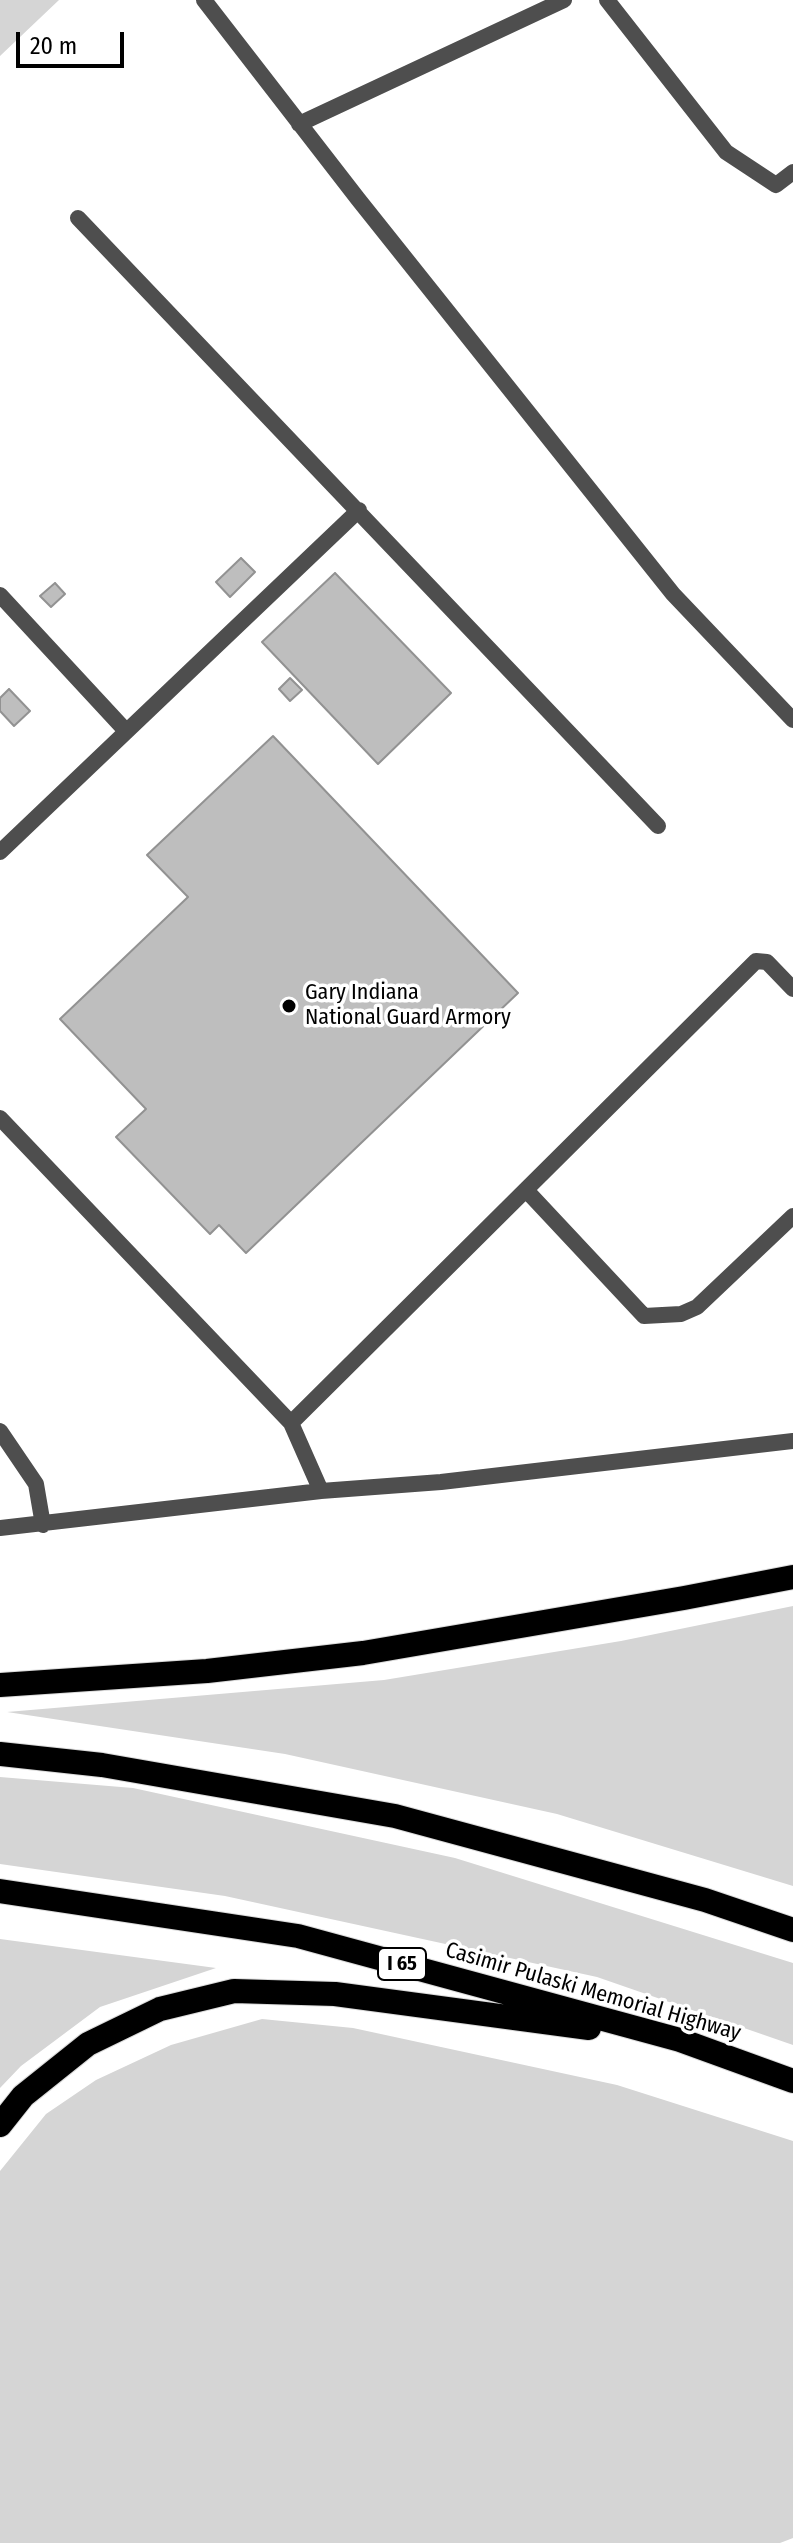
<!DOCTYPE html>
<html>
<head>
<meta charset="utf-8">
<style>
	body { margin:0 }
	#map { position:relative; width:793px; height:2543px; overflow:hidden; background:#fff; font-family:"Fira Sans Condensed",sans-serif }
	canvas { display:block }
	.scale { position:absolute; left:16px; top:32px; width:108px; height:36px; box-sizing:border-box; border:4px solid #000; border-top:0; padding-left:10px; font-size:24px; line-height:28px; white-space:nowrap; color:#000; -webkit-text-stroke:6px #fff; paint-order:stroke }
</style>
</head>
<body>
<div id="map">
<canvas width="793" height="2543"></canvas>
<div class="scale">20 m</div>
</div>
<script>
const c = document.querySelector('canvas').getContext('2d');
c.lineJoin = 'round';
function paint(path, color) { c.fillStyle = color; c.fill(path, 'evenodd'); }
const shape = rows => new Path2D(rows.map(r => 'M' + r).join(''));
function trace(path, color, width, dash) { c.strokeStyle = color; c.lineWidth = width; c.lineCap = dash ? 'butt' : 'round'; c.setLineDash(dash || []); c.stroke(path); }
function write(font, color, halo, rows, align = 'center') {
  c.font = font + ' "Fira Sans Condensed",sans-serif'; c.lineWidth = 7; c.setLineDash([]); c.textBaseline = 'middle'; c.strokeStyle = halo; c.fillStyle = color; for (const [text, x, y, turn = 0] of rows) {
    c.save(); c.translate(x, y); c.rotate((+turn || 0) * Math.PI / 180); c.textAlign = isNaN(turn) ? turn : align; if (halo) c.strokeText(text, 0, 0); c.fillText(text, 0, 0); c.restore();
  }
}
paint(shape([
	[0,0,59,0,0,56],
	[793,1606,793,1886,557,1814,285,1754,7,1712,384,1680,621,1641],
	[0,1777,133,1788,455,1858,793,1963,793,2045,597,1977,225,1896,0,1864],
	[0,1939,216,1968,100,2007,21,2066,0,2088],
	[262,2019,353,2028,617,2085,793,2141,793,2538,780,2543,0,2543,0,2171,46,2114,96,2080,171,2045]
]), '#d5d5d5');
const building = shape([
	[241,558,255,572,230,597,216,582,241,558],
	[335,573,451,693,378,764,262,642,335,573],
	[55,583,65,594,51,607,40,596,55,583],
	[290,678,302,690,290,701,279,689,290,678],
	[9,689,30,711,14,726,0,711,0,698,9,689],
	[273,736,518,993,246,1253,219,1225,210,1234,116,1137,146,1109,60,1019,188,897,147,855,273,736]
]);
paint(building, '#bebebe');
trace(building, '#929292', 2);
const highway = shape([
	[0,1685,207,1671,363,1653,684,1598,793,1577],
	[0,1754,102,1765,395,1816,705,1900,793,1930],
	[0,1891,298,1936,680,2040,793,2081],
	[0,2125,23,2096,88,2044,160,2009,234,1991,335,1994,589,2028]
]);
trace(highway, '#dbdbdb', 26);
trace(shape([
	[204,0,358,199,673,594,793,720],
	[607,0,726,152,776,185,793,172],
	[299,124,564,0],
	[78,218,658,826],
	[0,595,126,731],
	[0,852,359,510],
	[0,1118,291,1423],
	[526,1190,644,1316,681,1314,697,1307,793,1216],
	[0,1431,36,1484,43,1525],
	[321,1491,291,1423,756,961,767,962,793,989],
	[0,1528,321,1491,441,1482,793,1441]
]), '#4e4e4e', 16);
trace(highway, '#000', 24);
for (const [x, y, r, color] of [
	[289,1006,8,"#000"]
]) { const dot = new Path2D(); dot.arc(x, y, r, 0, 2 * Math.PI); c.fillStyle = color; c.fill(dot); trace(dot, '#fff', 3); }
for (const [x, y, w] of [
	[402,1964,48]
]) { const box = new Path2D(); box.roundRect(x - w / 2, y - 16, w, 32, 6); c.fillStyle = '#fff'; c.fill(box); trace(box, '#000', 2); }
write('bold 20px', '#000', null, [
	["I 65",402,1964]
]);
write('22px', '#000', '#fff', [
	["Gary Indiana",305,993],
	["National Guard Armory",305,1018]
], 'left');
write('22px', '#000', '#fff', [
	["Casimir Pulaski Memorial Highway",593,1992,16]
]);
</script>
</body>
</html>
